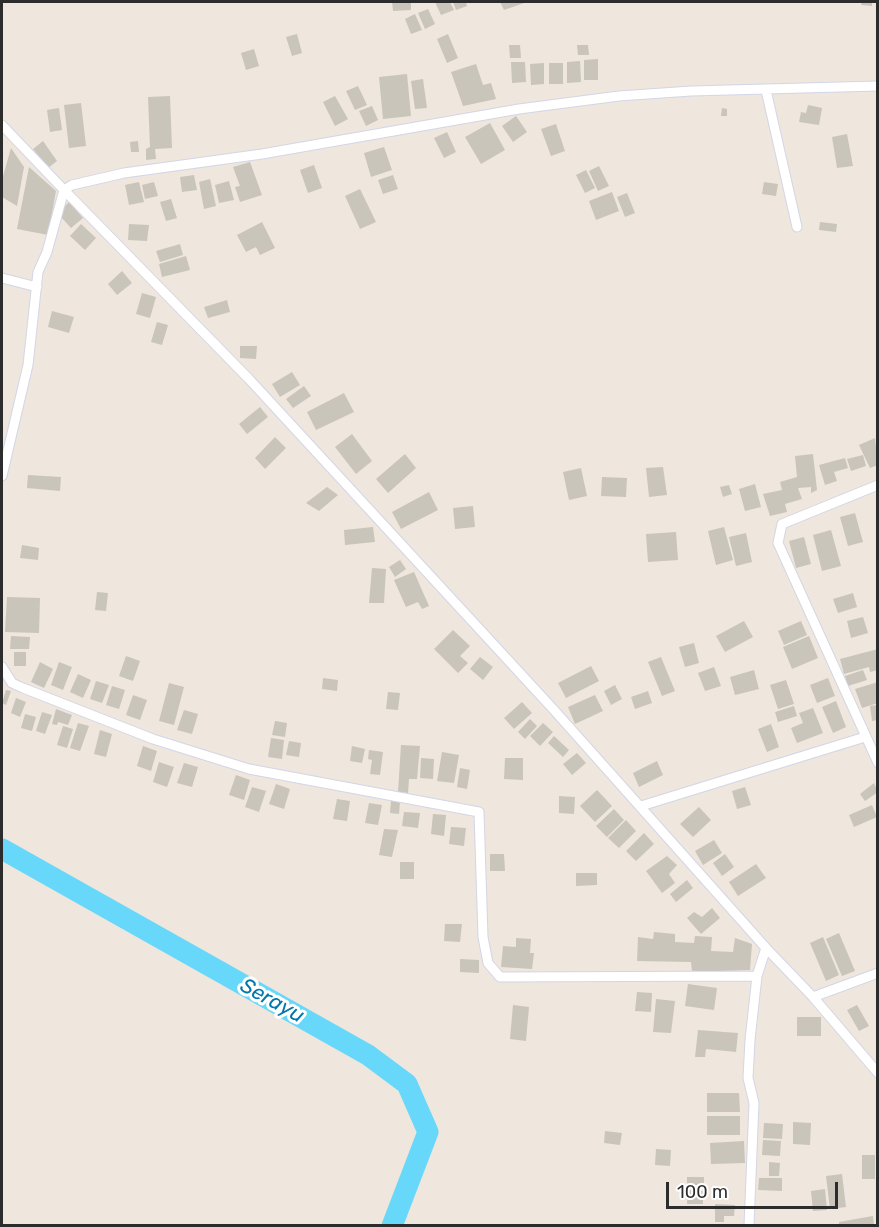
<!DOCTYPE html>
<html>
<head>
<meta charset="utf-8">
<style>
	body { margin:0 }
	#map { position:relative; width:879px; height:1227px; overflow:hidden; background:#efe6dd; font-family:Rubik,sans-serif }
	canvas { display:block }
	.frame { position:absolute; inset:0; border:3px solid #2c2c2c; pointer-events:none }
	.scale { position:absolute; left:666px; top:1182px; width:172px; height:27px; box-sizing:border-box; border:3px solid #2c2c2c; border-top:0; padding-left:8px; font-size:18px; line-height:21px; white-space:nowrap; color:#2c2c2c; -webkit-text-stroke:4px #fff; paint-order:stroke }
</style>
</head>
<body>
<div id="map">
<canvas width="879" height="1227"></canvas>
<div class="frame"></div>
<div class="scale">100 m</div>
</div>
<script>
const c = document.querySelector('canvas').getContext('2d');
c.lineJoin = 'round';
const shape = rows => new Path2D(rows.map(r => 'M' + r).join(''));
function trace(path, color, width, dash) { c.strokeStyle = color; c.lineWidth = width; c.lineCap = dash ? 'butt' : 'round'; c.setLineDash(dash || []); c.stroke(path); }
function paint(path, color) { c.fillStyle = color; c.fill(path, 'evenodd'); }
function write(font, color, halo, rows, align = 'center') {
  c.font = font + ' Rubik,sans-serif'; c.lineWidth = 6; c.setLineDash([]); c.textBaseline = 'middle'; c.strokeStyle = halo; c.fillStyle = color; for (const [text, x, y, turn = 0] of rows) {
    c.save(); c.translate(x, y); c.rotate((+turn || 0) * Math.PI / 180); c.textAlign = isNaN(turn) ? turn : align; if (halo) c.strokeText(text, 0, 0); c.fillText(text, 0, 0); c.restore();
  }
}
trace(shape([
	[2,849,368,1055,407,1084,428,1132,392,1226]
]), '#67d8fa', 21);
paint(shape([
	[392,2,411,2,411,10,393,11],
	[435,2,450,2,454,10,441,15],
	[453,2,466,2,467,6,456,10],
	[500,2,527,2,504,10],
	[862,2,872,2,872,6,861,5],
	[428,9,435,24,425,29,418,13],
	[415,14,422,30,411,34,405,19],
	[297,34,302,53,292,56,286,37],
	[448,34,458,58,447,63,437,39],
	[509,45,520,45,521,58,510,58],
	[577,45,588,45,589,55,578,55],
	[254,49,259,66,246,70,241,53],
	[598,59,598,80,584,80,584,60],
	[580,61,581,82,567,83,567,62],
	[511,62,525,62,526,82,512,83],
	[544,63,544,84,531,85,530,64],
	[549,63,563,63,563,84,549,84],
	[476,64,483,85,491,83,496,99,463,106,451,72],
	[407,74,411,116,383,119,379,77],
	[423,79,427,108,415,109,411,81],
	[358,86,367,105,355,110,346,91],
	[170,96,172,148,155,149,156,159,146,160,146,149,150,147,148,97],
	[335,96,348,119,335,126,323,102],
	[81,103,86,146,69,148,64,105],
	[808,105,822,108,819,125,799,122,801,112,806,113],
	[372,106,378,120,366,126,359,111],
	[59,108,62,130,50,132,47,110],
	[722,108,727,109,727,116,721,116],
	[516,116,527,132,513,142,502,126],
	[490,123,505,150,481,164,465,137],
	[556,124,565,151,551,156,541,129],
	[447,132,456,152,444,158,434,138],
	[847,134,853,166,837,168,832,137],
	[43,141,57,161,48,168,33,149],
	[138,141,139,152,131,152,130,142],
	[384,147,392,170,371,177,364,153],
	[11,148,24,167,17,206,2,197,2,180],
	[250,162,262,195,240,202,235,187,240,186,233,167],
	[314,165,322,188,308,193,300,170],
	[599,166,609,186,598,191,589,171],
	[29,167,56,191,48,235,17,229],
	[586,170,595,188,585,193,576,175],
	[194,175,197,190,182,192,180,177],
	[393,175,398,189,383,194,378,180],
	[210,179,216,206,204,209,199,182],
	[229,181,234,200,219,203,215,185],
	[139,182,144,202,129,205,125,185],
	[154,182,158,196,145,199,142,185],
	[764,182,778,184,776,196,762,194],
	[360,189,376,222,360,229,345,196],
	[612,192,619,211,596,220,589,201],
	[627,193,635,213,625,217,617,197],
	[171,199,177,218,166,221,160,202],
	[69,202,83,218,71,228,61,217,63,208],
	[262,222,275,248,260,255,256,247,246,252,237,235],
	[820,222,837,224,836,232,819,230],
	[81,224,96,238,85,250,70,236],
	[129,224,149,225,147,241,128,240],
	[180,244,183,255,160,262,156,251],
	[186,256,190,270,162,277,159,264],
	[122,271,132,283,117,295,108,284],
	[142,293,156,297,150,318,136,314],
	[227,300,230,312,208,318,204,307],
	[52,311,74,317,69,333,48,327],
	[157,322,168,325,162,345,151,342],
	[240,346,257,346,256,359,240,358],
	[292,372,300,385,280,397,272,384],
	[304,386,311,396,293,408,286,399],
	[344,393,354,412,316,430,307,412],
	[260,407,268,417,247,434,239,424],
	[352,434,372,461,356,474,335,447],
	[275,437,286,448,265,469,255,458],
	[875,438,878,465,870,468,859,445],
	[405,454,416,468,388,493,376,479],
	[813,454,817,490,811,493,811,487,798,488,802,499,785,504,787,512,770,516,763,494,782,490,780,482,797,477,795,456],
	[863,455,866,466,851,471,847,459],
	[845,458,848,468,834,472,837,481,825,485,819,465],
	[663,467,667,495,649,497,646,468],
	[581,468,587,496,569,500,563,472],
	[28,475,61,477,60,491,27,488],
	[602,477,627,478,626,497,601,496],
	[755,484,761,507,745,511,739,489],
	[729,485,732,494,723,497,720,487],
	[327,487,338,495,319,511,306,503],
	[429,492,438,510,401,529,392,512],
	[473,506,475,527,455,529,453,508],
	[855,513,863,542,848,546,840,517],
	[373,527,375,542,345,545,344,530],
	[724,527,733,560,716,565,708,531],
	[831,530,841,566,822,571,813,535],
	[676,532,678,560,648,562,646,534],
	[746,533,752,562,736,566,729,537],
	[804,537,811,564,796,568,789,541],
	[22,545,39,548,38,560,20,558],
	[400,560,406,569,395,577,389,567],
	[372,568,386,569,384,603,369,603],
	[414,572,429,606,422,609,418,602,406,607,394,580],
	[97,592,108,593,106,611,95,610],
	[853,593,857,607,838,613,833,599],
	[7,597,40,598,39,633,5,632],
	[863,617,868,633,851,638,847,621],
	[744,621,753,637,725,652,716,636],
	[801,621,807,635,784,645,778,631],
	[453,630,470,646,460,656,468,663,458,673,434,649],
	[11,636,30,637,29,649,10,649],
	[809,636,818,658,792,669,783,647],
	[694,643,699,663,685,667,679,647],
	[878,649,878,670,870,672,869,667,844,674,840,659],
	[14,652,26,652,26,666,14,666],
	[126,656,140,661,133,681,119,676],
	[480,657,493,667,483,680,470,669],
	[661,657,675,691,662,696,648,662],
	[40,662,53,669,44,688,31,682],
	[59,662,72,667,63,690,51,685],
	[591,666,599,681,566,698,558,683],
	[714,667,721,686,705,691,698,673],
	[754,670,759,689,735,695,730,677],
	[863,670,867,680,848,686,845,676],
	[78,674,91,680,83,698,70,692],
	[323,678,338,680,337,691,322,689],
	[828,678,835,696,817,703,810,685],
	[786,680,794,704,778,709,770,685],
	[96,681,109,685,102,703,90,699],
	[878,682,878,703,862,708,855,689],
	[169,683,184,687,174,725,159,721],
	[615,685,622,699,611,705,604,691],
	[112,686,125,690,119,709,106,705],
	[6,690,11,691,6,705,2,703],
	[648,691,652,703,635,709,631,697],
	[388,692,400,693,398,710,386,709],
	[133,695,147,700,140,720,126,715],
	[595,695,603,711,575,724,568,707],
	[16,698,26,702,20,717,11,713],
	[836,701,846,727,833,733,822,707],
	[522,702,532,713,514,729,504,718],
	[878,705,878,720,872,721,870,706],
	[794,706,797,716,778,722,775,712],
	[813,708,823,733,797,743,791,728,803,723,799,713],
	[56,709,72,715,68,725,58,722,57,725,52,724],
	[184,710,198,714,192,734,177,730],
	[42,712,52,715,45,734,36,731],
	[25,714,36,717,32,731,21,728],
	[530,719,537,726,525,739,518,732],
	[275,721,287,723,285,737,272,735],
	[78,723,89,726,80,751,70,748],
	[543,723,553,732,540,746,530,736],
	[771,724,779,747,767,752,758,729],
	[63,726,73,729,67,748,57,745],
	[100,730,112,734,106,757,94,754],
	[554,736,569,750,563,757,548,743],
	[271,738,284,740,282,759,268,757],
	[289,741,301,743,299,757,286,755],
	[401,745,420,746,417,779,409,779,408,793,398,792],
	[143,746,157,751,151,771,137,766],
	[352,746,365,749,362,763,350,761],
	[369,750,383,752,380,775,370,774,372,760,368,759],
	[442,752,459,755,454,783,437,781],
	[577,753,586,763,572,775,563,764],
	[421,758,434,759,433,779,420,778],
	[505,758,523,758,523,780,504,779],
	[657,761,663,775,639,787,633,773],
	[159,762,174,767,167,787,153,782],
	[184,763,198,767,192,787,177,783],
	[460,768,470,770,467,789,457,787],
	[236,775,250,780,244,800,229,795],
	[874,783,878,792,865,801,860,794],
	[276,784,290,789,284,809,269,804],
	[252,787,266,791,259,812,245,807],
	[745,787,751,805,737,809,732,791],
	[597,790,612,806,595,822,580,806],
	[559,796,575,797,574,814,559,813],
	[337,799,350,801,347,821,333,819],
	[391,801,400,802,399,814,390,813],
	[369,803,382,805,378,825,365,823],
	[872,805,877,817,854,827,849,815],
	[699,807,711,820,693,837,680,824],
	[614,809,624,820,607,837,596,826],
	[404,812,420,813,418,828,402,826],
	[433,814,446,815,444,836,431,834],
	[626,820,636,831,619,848,608,838],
	[451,827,466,828,464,846,449,844],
	[384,829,398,830,392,857,379,855],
	[644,833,654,844,636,861,626,851],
	[714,840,722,853,703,865,695,851],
	[490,854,504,854,505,871,490,871],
	[725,854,734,867,722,876,713,863],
	[667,856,677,865,669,874,675,883,662,893,646,871],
	[400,862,414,862,414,879,400,879],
	[756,864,766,878,738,896,729,882],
	[576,873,597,873,597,885,576,886],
	[687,880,693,888,676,902,670,894],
	[712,908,720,918,701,934,687,918,694,912,702,917],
	[445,924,462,924,460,942,444,941],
	[654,932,675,934,675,942,694,943,695,936,712,937,711,951,733,952,735,938,752,944,750,970,692,972,691,962,637,961,638,937,653,939],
	[839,933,855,971,842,976,826,939],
	[823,937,839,975,826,981,810,943],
	[516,938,531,939,530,953,534,953,532,969,501,967,503,946,516,947],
	[460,959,479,960,479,973,460,972],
	[688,984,717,988,714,1010,685,1006],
	[637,992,652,993,651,1012,635,1011],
	[656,999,675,1001,671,1033,653,1032],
	[513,1005,529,1007,526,1041,510,1039],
	[857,1005,869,1026,859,1031,847,1010],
	[797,1017,821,1017,821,1036,797,1036],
	[698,1030,738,1033,736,1052,706,1049,705,1057,695,1057],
	[707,1093,739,1093,740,1112,707,1112],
	[707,1116,740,1116,740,1135,707,1135],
	[793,1122,811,1123,810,1145,793,1144],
	[764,1123,783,1124,782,1139,763,1138],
	[605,1131,622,1133,620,1145,604,1143],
	[763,1140,781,1141,780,1156,762,1155],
	[744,1141,745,1163,711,1164,710,1143],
	[656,1149,671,1150,670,1166,655,1165],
	[862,1155,875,1155,875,1179,862,1179],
	[769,1162,780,1163,779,1176,769,1176],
	[842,1174,846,1207,830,1209,826,1176],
	[687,1177,704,1177,704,1185,687,1185],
	[759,1178,782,1178,782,1191,758,1190],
	[825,1189,827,1210,813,1211,811,1191],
	[688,1190,703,1191,703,1204,687,1204],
	[715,1204,735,1205,734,1216,724,1216,724,1222,715,1222],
	[873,1216,874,1226,839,1226,839,1222]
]), '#c9c5bb');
const minor = shape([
	[766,90,797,227],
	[2,125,64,190,72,185,124,173,262,154,519,109,619,96,691,91,878,86],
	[64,190,249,379,554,710,766,948,757,976,750,1040,748,1078,754,1103,749,1226],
	[2,278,37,287],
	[2,476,28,365,38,272,47,252,64,190],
	[878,485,782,524,778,543,878,763],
	[2,667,12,683,23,688,153,739,249,769,479,812,483,937,488,963,500,977,757,976],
	[641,806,865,737],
	[766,948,813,997,878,1073],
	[813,997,878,973]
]);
trace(minor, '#d2d6e6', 11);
trace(minor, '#fff', 9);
write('italic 21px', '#0177ab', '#fff', [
	["Serayu",272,1001,29]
]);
</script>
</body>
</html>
